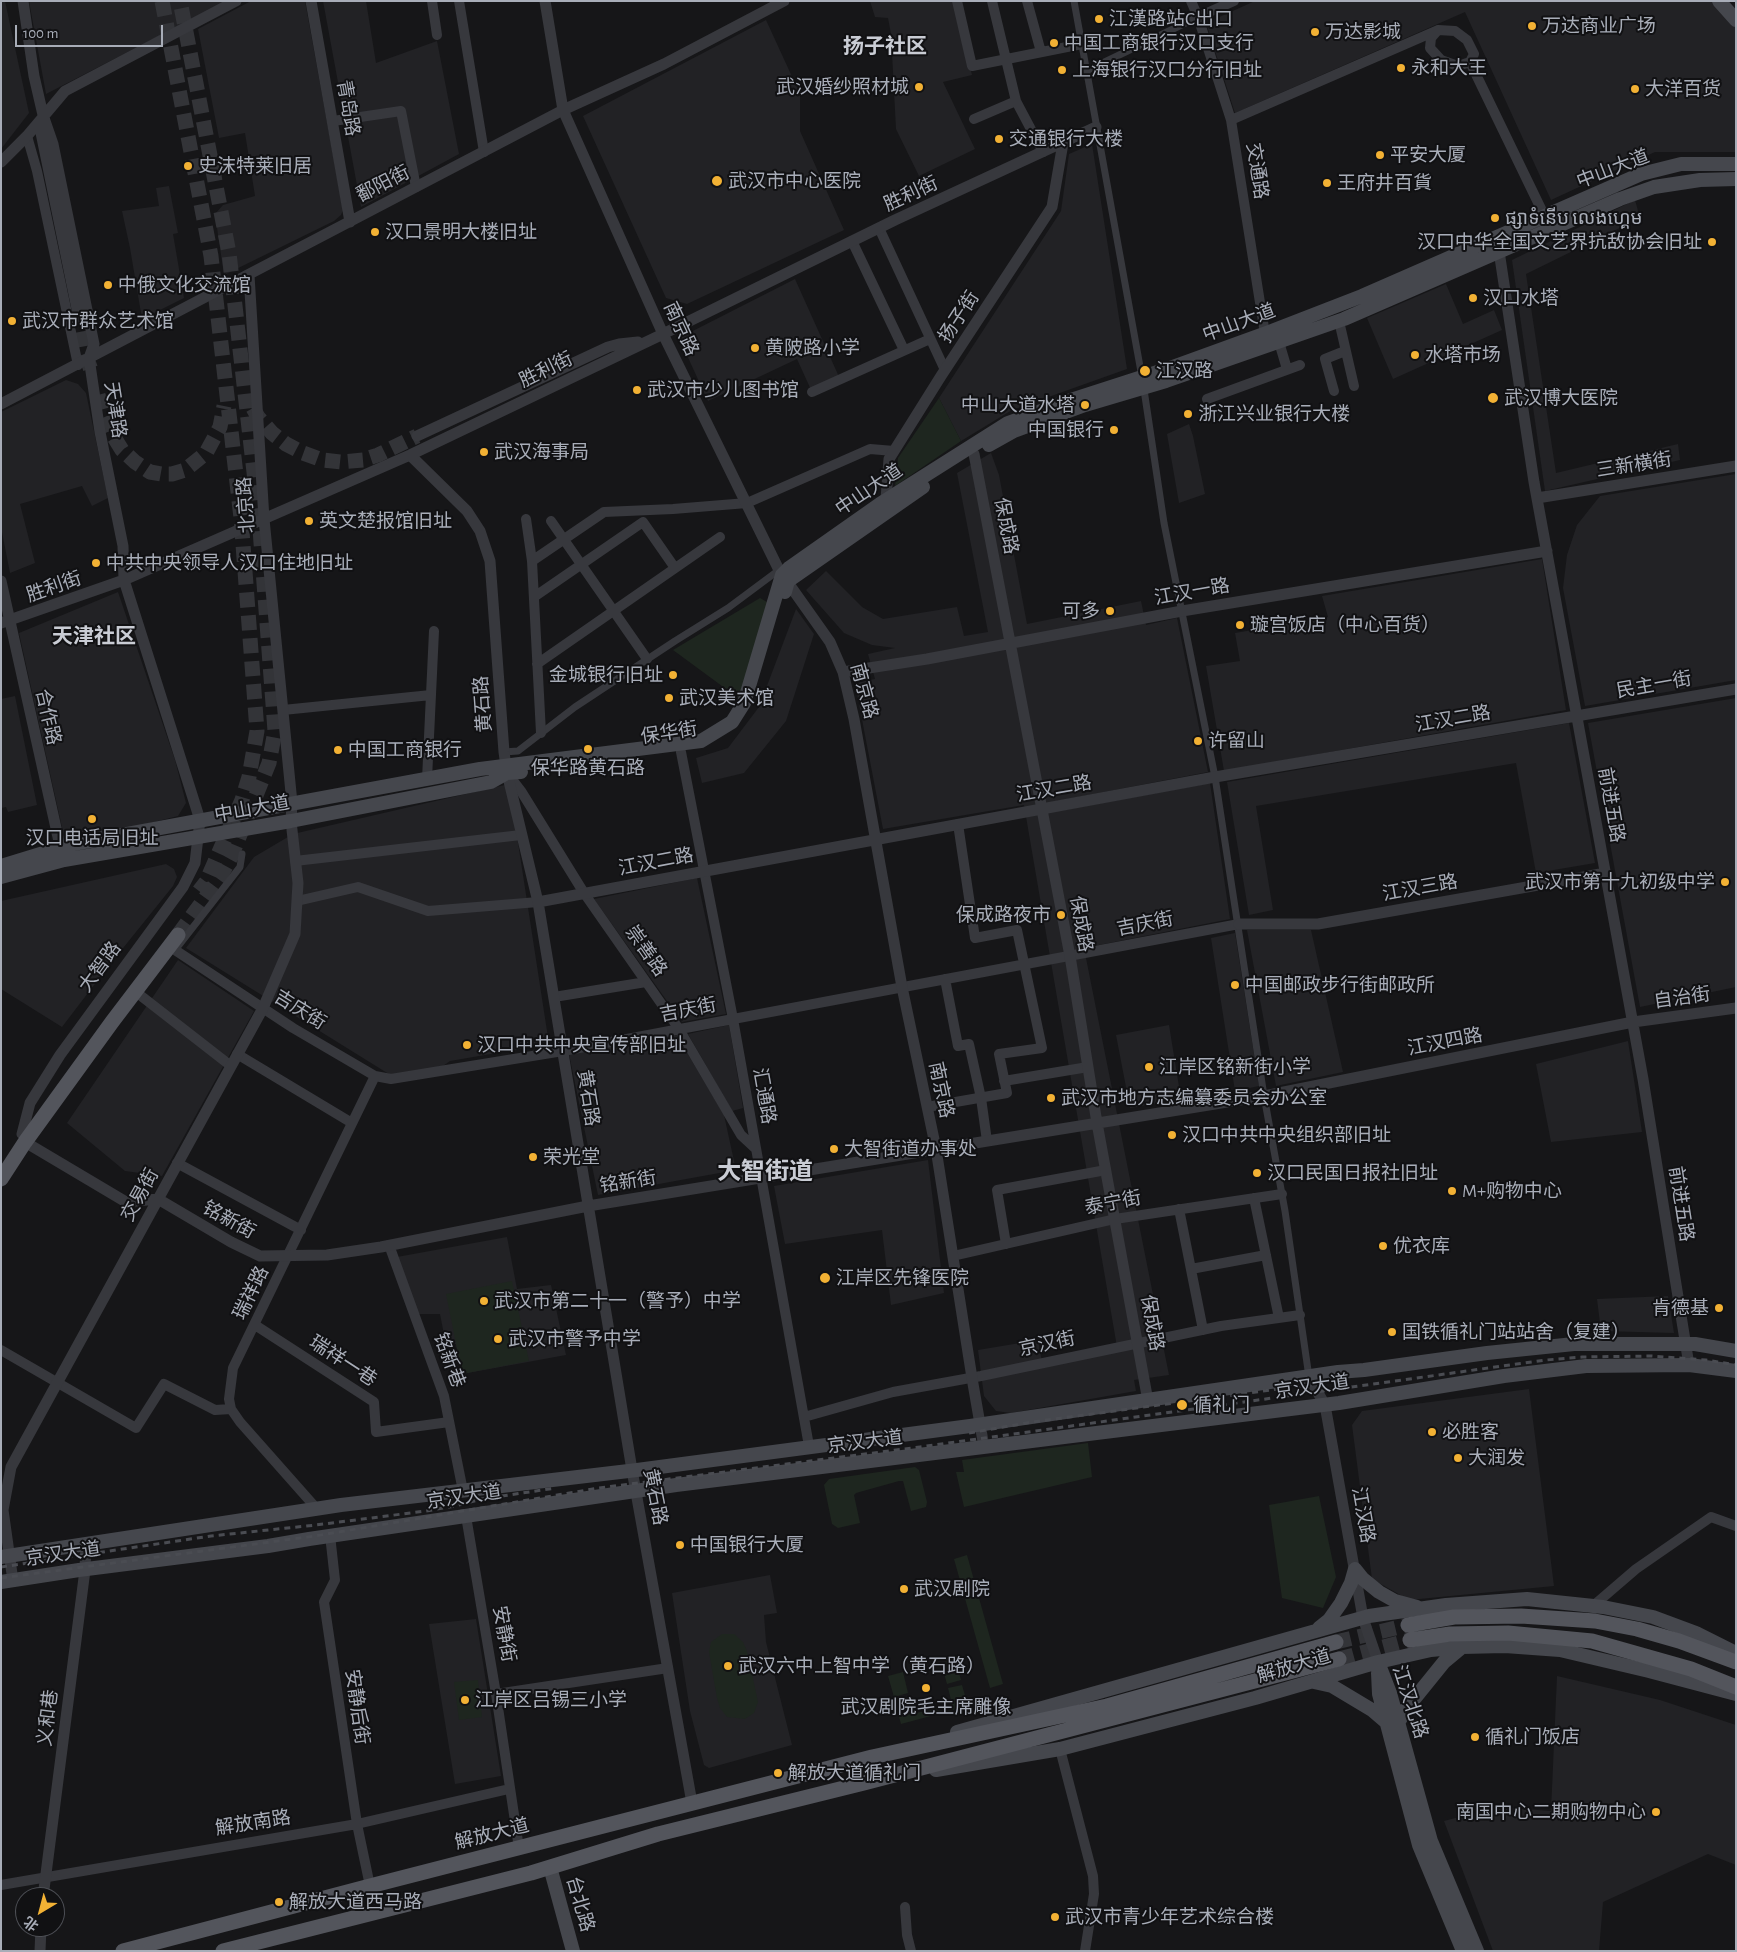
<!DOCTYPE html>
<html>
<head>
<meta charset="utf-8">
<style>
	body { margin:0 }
	#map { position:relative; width:1737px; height:1952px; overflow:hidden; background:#161618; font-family:"Alegreya Sans","Noto Sans SC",sans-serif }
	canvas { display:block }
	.frame { position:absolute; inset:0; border:2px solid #a8adb8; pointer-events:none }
	.north { position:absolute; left:15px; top:1887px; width:50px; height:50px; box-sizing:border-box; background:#111113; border:1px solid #4d4f55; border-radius:50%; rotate:217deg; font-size:14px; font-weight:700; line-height:20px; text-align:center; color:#a8adb8 }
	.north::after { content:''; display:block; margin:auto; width:18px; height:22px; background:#f2b134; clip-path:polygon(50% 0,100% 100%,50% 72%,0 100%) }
	.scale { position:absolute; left:15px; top:25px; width:148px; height:22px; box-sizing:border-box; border:2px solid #a8adb8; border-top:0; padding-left:6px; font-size:15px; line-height:18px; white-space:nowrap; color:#a8adb8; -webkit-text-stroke:4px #111113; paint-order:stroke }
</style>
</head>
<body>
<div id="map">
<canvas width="1737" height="1952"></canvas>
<div class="frame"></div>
<div class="north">北</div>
<div class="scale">100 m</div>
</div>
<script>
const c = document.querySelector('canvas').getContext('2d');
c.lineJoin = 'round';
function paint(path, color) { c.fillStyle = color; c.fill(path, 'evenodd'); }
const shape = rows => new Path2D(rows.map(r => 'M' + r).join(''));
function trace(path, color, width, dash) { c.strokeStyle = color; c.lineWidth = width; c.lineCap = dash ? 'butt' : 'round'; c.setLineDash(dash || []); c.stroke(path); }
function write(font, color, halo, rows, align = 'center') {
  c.font = font + ' "Alegreya Sans","Noto Sans SC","Noto Sans Khmer",sans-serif'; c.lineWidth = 4; c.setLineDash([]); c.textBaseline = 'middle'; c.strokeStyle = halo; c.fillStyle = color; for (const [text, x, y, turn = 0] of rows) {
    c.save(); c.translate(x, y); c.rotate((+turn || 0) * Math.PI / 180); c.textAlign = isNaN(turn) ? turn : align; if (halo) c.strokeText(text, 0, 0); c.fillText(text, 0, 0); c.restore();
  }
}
paint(shape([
	[1,1,5,1,29,113,1,149],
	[29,1,227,1,46,94],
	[251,1,305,1,343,210,341,215,334,221,224,275,215,214,223,205,255,196,245,133,219,138,198,29],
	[323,1,366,1,376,63,437,41,459,154,361,207],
	[870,1,955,1,972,75,943,82,975,149,919,176,896,129,891,34,888,18,875,17],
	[1255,1,1723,1,1736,17,1736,152,1655,152,1551,200,1465,12,1235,113,1206,23],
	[766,20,800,94,800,131,844,230,687,304,666,298,583,116],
	[1092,144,1127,369,1012,410,961,441,939,398,1061,211,1069,154],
	[169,186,178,233,173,234,184,298,142,319,130,248,122,211,159,206,156,188],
	[1635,200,1640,218,1526,274,1556,473,1678,444,1680,460,1545,491,1512,260],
	[795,279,840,379,812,392,797,359,708,401,679,338],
	[1446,284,1463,324,1494,310,1502,330,1393,379,1367,318],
	[66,380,78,384,86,393,108,498,92,506,82,486,20,504,35,563,10,573,1,527,1,412],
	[1189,424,1193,436,1205,494,1179,503,1167,434],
	[991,453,999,475,1027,624,1141,601,1146,625,1177,618,1208,772,1057,801,1059,811,1210,783,1230,919,1084,948,1169,1375,1134,1380,1136,1391,1011,1413,996,1411,984,1396,978,1350,1038,1340,1042,1362,1117,1347,1024,805,883,829,855,683,875,679,868,654,895,648,872,645,844,633,806,590,826,571,862,607,883,619,957,607,964,636,988,632,957,473],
	[1736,474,1736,680,1585,706,1563,588,1567,555,1577,525,1600,496],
	[1542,559,1566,710,1224,771,1206,666,1240,661,1235,633,1328,617,1322,596],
	[118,592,175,760,186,803,178,816,126,829,65,841,19,633],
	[796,609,814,634,786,721,744,773,702,783,696,758,728,748,759,707],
	[15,696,37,805,8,812,6,807,1,808,1,699],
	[1736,698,1736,987,1640,1007,1588,723],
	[1569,723,1595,863,1536,873,1516,763,1256,806,1273,910,1249,915,1227,782],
	[509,784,549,1044,450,1061,443,1066,392,1076,186,948,254,857,293,834],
	[166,864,174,869,177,877,173,886,107,968,62,1027,1,989,1,901],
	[697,878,726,1014,682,1022,594,899],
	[1247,930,1311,930,1343,1072,1276,1086],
	[1235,933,1259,1086,1235,1091,1211,938],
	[178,960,254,1011,162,1176,125,1171,67,1123],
	[729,1025,743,1108,732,1111,688,1034],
	[1169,1025,1181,1099,1130,1108,1116,1035],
	[676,1034,724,1115,736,1170,598,1195,569,1054],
	[1628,1041,1642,1132,1551,1142,1536,1064],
	[928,1160,944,1293,891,1305,882,1230,785,1244,774,1186],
	[507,1237,517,1289,551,1285,566,1355,462,1374,456,1344,446,1345,440,1314,418,1314,397,1257],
	[1668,1296,1674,1333,1601,1331,1597,1299],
	[1529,1389,1554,1586,1409,1600,1372,1579,1352,1425,1362,1411],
	[770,1575,777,1613,764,1615,766,1642,792,1745,709,1768,704,1765,690,1711,672,1593],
	[476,1619,501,1776,455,1784,429,1624],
	[1557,1676,1660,1700,1736,1725,1736,1865,1708,1854,1603,1902,1599,1951,1493,1951,1444,1821,1497,1807,1551,1811]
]), '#222225');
paint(shape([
	[939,398,961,441,895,486,898,458],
	[760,598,772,605,741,700,673,650],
	[512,1281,529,1361,462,1374,446,1294],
	[1088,1443,1092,1477,964,1507,956,1472,964,1472,962,1460],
	[915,1467,919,1470,927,1502,926,1507,911,1511,903,1481,899,1481,856,1493,854,1495,860,1523,838,1528,832,1524,824,1485,829,1479],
	[1319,1496,1336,1577,1323,1608,1282,1598,1269,1505],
	[967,1555,1003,1684,990,1688,954,1559],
	[722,1634,734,1634,743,1642,747,1651,758,1702,754,1713,745,1719,727,1717,720,1708,717,1698,709,1652,711,1642],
	[955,1659,961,1680,947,1684,941,1663],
	[903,1672,908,1693,894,1697,888,1676],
	[478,1680,482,1717,459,1720,454,1682],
	[962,1685,968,1706,901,1724,895,1702,909,1699,913,1714,952,1704,948,1688]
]), '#1e261f');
trace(shape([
	[162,1,211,256,241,518,257,731,249,777,242,800,206,882,199,891],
	[77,309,86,356,91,370],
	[98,395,103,413,112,434,122,450,135,462,150,472,161,474,172,474,185,470,206,453,220,427,224,406],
	[253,408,258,417,272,433,286,444,303,453,322,460,341,462,363,460,378,455,417,436],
	[178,935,219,879,231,857,269,763,275,731,259,516,229,253,180,1],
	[1336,1642,1408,1625],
	[1339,1659,1410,1640]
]), '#333438', 15, [15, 8]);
trace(shape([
	[1074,1,1143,383,1164,523,1215,777,1264,1096,1285,1211,1309,1377],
	[1086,71,1198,17],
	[504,752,518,751,575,707,675,641,728,608,779,570],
	[179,945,240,867,242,854]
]), '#37383d', 7);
trace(shape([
	[432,1,437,35],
	[459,1,484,152],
	[957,1,972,66,1082,44],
	[992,1,1016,101,1043,152],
	[1027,1,1041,52],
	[1191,1,1198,17,1231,120,1265,334],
	[1198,17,1234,1],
	[1438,30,1455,31,1467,40,1474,54,1470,62,1458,66,1441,60,1430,48,1431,38,1438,30],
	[1470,62,1545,217],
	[974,119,1016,101],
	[1231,120,1438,30],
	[333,121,401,111,416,187],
	[27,136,37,171,78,365],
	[879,228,945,370],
	[852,241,904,350],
	[1339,321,1354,386],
	[1279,342,1287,369],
	[1334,391,1325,359,1345,351],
	[812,392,930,339],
	[1207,399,1300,365],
	[526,519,532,561,541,733],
	[551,521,647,659],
	[532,561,604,512,673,509,747,503,870,449,894,451],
	[534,597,643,522,675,568],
	[537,664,720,537],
	[283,710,431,695],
	[681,752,733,1019,809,1446],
	[508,774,521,791,584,893,679,1029,741,1135,755,1148],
	[427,779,434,631],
	[295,861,521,835],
	[297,901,358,887,428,911,538,902],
	[175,950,293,1028,375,1076,391,1079,563,1051,1239,924],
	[945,979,958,1046,969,1044,981,1098,987,1141],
	[136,992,231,1066],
	[554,997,646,982],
	[237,1054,352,1123],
	[1004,1081,1088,1067],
	[927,1107,1007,1093,999,1054,1042,1048,1017,930,975,938,958,824],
	[177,1163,301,1230],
	[1254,1198,1279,1318],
	[1179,1209,1203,1330],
	[1006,1244,997,1190,1106,1170],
	[389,1245,444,1396,463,1491],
	[953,1256,1115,1219,1282,1194],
	[1191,1269,1266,1255],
	[255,1325,374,1402,376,1432,449,1422],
	[1,1350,136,1428,164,1384,215,1410,231,1409],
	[804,1417,893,1392,981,1376,1221,1326,1300,1315],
	[317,1509,240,1422,231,1409,229,1399,233,1368,375,1076],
	[466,1516,496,1694,519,1848],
	[330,1535,335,1580,324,1602,357,1824,370,1886],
	[1593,1606,1636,1569,1711,1517,1736,1526],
	[496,1694,668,1668],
	[1060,1749,1093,1876,1094,1894,1085,1951],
	[1,1885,357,1824,509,1789],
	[905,1907,907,1935,911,1951]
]), '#37383d', 10);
trace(shape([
	[311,1,350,222],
	[545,1,563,110,663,334,779,570,830,642,843,672,854,719,902,987,936,1149,972,1378,984,1447],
	[43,117,40,128,77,309],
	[1,162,27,136,65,91,236,1],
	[1499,251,1534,482,1643,1079,1689,1365],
	[1,404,563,110,664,64,784,1],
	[417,436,608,347,619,344,638,342],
	[974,454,1070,956,1097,1123,1148,1401],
	[410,455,467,511,480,531,490,561,504,752,507,773,538,902,632,1470,692,1803],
	[1537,498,1736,466],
	[892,504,886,499,889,459,941,376,1052,207,1063,143],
	[1,581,62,855],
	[1,623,124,580,410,455,663,334,895,220,1096,127],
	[843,672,927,659,1182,611,1547,551],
	[538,902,1215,777,1736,689],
	[1239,924,1318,924,1606,873],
	[22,1134,30,1103,60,1055,183,887,195,863,200,820,124,580,123,546,100,432,89,358,94,344,53,144,43,115,34,76,23,1],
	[25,1142,126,1202,158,1199,231,1242,260,1256,327,1255,381,1247,588,1206,1264,1096,1633,1022,1736,1008],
	[1309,1377,1325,1405,1363,1618,1378,1662],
	[13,1581,3,1510,11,1467,263,1008,295,934,298,883,291,821,292,803,264,519,249,275],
	[43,1897,85,1570,86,1544],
	[40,1951,41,1927]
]), '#37383d', 11);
trace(shape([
	[1719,1,1736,20],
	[989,445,1014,431,1085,405,1166,381,1344,319,1620,199,1654,187,1700,180,1736,179],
	[785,592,788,581,923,487],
	[1,866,73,844,480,769,701,741,732,722,744,703,782,575,789,568,880,504,1008,423,1068,401,1167,369,1269,332,1362,296,1641,174,1681,164,1736,164],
	[1,877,64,860,291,821,491,782,507,773,521,772],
	[1,1557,341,1505,637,1470,970,1426,1338,1372,1364,1370,1487,1353,1574,1344,1695,1344,1736,1351],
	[1,1582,79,1570,268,1546,309,1539,676,1485,1339,1403,1504,1376,1586,1366,1689,1365,1736,1371],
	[1319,1628,1329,1620,1341,1603,1351,1583,1355,1569,1363,1579,1379,1592,1395,1601,1417,1607],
	[1378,1662,1390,1693,1431,1841,1477,1951],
	[1378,1673,1379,1694,1419,1845,1463,1951],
	[1314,1682,1332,1686,1372,1710,1386,1722],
	[1398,1723,1406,1709,1444,1662,1462,1647],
	[957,1732,1369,1616,1446,1605,1527,1599,1603,1607,1653,1617,1696,1633,1736,1653],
	[936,1770,1060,1749,1255,1698,1378,1662,1431,1650,1462,1647,1505,1646,1560,1650,1649,1671,1736,1694],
	[550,1867,573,1951]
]), '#45474d', 14);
trace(shape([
	[1,1179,25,1142,112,1022,178,935],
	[1408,1625,1454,1617,1521,1616,1595,1621,1637,1629,1679,1641,1736,1662],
	[1410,1640,1450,1634,1508,1633,1592,1641,1691,1669,1736,1687],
	[123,1951,370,1886,872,1757,1107,1706,1336,1642],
	[223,1951,531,1873,658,1834,864,1783,1339,1659]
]), '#53555c', 15);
trace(shape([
	[969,1433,1032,1422,1323,1383],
	[1,1567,211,1536,316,1525,426,1511,455,1506,482,1499,556,1488],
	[1,1578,315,1536,599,1488,920,1447,1546,1360,1582,1357,1651,1356,1706,1360,1736,1365]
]), '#4a4c52', 3, [6, 5]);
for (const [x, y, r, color] of [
	[1099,19,5,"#f2b134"],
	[1532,26,5,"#f2b134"],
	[1315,32,5,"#f2b134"],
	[1054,43,5,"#f2b134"],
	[1401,68,5,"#f2b134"],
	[1062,70,5,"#f2b134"],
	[919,87,5,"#f2b134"],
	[1635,89,5,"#f2b134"],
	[999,139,5,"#f2b134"],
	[1380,155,5,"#f2b134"],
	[188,166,5,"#f2b134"],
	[717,181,6,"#f2b134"],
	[1327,183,5,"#f2b134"],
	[1495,218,5,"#f2b134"],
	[375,232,5,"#f2b134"],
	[1712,242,5,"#f2b134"],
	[108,285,5,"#f2b134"],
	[1473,298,5,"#f2b134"],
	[12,321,5,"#f2b134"],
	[755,348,5,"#f2b134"],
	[1415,355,5,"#f2b134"],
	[1145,371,6,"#f2b134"],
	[637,390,5,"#f2b134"],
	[1493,398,6,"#f2b134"],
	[1085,405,5,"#f2b134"],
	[1188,414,5,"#f2b134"],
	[1114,430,5,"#f2b134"],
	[484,452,5,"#f2b134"],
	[309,521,5,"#f2b134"],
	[96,563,5,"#f2b134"],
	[1110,611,5,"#f2b134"],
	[1240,625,5,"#f2b134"],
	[673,675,5,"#f2b134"],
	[669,698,5,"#f2b134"],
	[1198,741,5,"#f2b134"],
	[588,749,5,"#f2b134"],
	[338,750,5,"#f2b134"],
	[92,819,5,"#f2b134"],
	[1725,882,5,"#f2b134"],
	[1061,915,5,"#f2b134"],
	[1235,985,5,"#f2b134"],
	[467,1045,5,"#f2b134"],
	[1149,1067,5,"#f2b134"],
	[1051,1098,5,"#f2b134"],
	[1172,1135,5,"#f2b134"],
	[834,1149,5,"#f2b134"],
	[533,1157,5,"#f2b134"],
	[1257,1173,5,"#f2b134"],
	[1452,1191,5,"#f2b134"],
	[1383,1246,5,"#f2b134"],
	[825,1278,6,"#f2b134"],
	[484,1301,5,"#f2b134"],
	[1719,1308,5,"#f2b134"],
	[1392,1332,5,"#f2b134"],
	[498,1339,5,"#f2b134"],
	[1182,1405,6,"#f2b134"],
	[1432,1432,5,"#f2b134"],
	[1458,1458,5,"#f2b134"],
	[680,1545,5,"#f2b134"],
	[904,1589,5,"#f2b134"],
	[728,1666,5,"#f2b134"],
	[926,1688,5,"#f2b134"],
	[465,1700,5,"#f2b134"],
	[1475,1737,5,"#f2b134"],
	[778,1773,5,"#f2b134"],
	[1656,1812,5,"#f2b134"],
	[279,1902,5,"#f2b134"],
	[1055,1917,5,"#f2b134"]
]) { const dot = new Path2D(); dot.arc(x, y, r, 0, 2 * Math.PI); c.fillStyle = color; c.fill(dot); trace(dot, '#111113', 2); }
write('19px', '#a8adb8', '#111113', [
	["江漢路站C出口",1109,19],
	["万达商业广场",1542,26],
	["万达影城",1325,32],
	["中国工商银行汉口支行",1064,43],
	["永和大王",1411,68],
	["上海银行汉口分行旧址",1072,70],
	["武汉婚纱照材城",909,87,"right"],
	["大洋百货",1645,89],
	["交通银行大楼",1009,139],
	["平安大厦",1390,155],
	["史沫特莱旧居",198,166],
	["武汉市中心医院",728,181],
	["王府井百貨",1337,183],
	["ផ្សាទំនើប លេងហ្គេម",1505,218],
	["汉口景明大楼旧址",385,232],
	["汉口中华全国文艺界抗敌协会旧址",1702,242,"right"],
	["中俄文化交流馆",118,285],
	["汉口水塔",1483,298],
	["武汉市群众艺术馆",22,321],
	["黄陂路小学",765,348],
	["水塔市场",1425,355],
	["江汉路",1156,371],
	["武汉市少儿图书馆",647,390],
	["武汉博大医院",1504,398],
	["中山大道水塔",1075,405,"right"],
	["浙江兴业银行大楼",1198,414],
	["中国银行",1104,430,"right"],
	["武汉海事局",494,452],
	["英文楚报馆旧址",319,521],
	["中共中央领导人汉口住地旧址",106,563],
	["可多",1100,611,"right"],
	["璇宫饭店（中心百货）",1250,625],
	["金城银行旧址",663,675,"right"],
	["武汉美术馆",679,698],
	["许留山",1208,741],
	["中国工商银行",348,750],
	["保华路黄石路",588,768,"center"],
	["汉口电话局旧址",92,838,"center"],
	["武汉市第十九初级中学",1715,882,"right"],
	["保成路夜市",1051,915,"right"],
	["中国邮政步行街邮政所",1245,985],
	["汉口中共中央宣传部旧址",477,1045],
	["江岸区铭新街小学",1159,1067],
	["武汉市地方志编纂委员会办公室",1061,1098],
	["汉口中共中央组织部旧址",1182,1135],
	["大智街道办事处",844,1149],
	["荣光堂",543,1157],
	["汉口民国日报社旧址",1267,1173],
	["M+购物中心",1462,1191],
	["优衣库",1393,1246],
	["江岸区先锋医院",836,1278],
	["武汉市第二十一（警予）中学",494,1301],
	["肯德基",1709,1308,"right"],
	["国铁循礼门站站舍（复建）",1402,1332],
	["武汉市警予中学",508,1339],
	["循礼门",1193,1405],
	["必胜客",1442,1432],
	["大润发",1468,1458],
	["中国银行大厦",690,1545],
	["武汉剧院",914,1589],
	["武汉六中上智中学（黄石路）",738,1666],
	["江岸区吕锡三小学",475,1700],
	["武汉剧院毛主席雕像",926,1707,"center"],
	["循礼门饭店",1485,1737],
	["解放大道循礼门",788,1773],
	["南国中心二期购物中心",1646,1812,"right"],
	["解放大道西马路",289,1902],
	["武汉市青少年艺术综合楼",1065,1917]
], 'left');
write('19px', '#a8adb8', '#111113', [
	["青岛路",348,108,80],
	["中山大道",1613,169,-21],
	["交通路",1257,171,81],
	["鄱阳街",383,184,-27],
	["胜利街",911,194,-25],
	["扬子街",959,317,-57],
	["中山大道",1239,323,-20],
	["南京路",681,329,65],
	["胜利街",546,370,-26],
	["天津路",115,410,81],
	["三新横街",1634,465,-9],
	["中山大道",869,490,-34],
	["北京路",246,505,-94],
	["保成路",1006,526,79],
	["胜利街",54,587,-19],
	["江汉一路",1192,592,-10],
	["民主一街",1654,685,-10],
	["南京路",864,691,75],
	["黄石路",483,704,-94],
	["合作路",48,717,77],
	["江汉二路",1453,719,-10],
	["保华街",669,733,-9],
	["江汉二路",1054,789,-10],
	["前进五路",1611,805,80],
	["中山大道",252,809,-10],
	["江汉二路",656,862,-11],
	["江汉三路",1420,888,-10],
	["保成路",1081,924,80],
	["吉庆街",1145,924,-11],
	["崇善路",646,951,55],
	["大智路",100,967,-54],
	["自治街",1682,998,-8],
	["吉庆街",300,1010,32],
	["吉庆街",688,1010,-11],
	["江汉四路",1445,1042,-11],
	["南京路",941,1090,78],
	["汇通路",764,1096,80],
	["黄石路",588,1098,81],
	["铭新街",628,1182,-9],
	["交易街",140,1195,-61],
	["泰宁街",1113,1203,-11],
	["前进五路",1681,1204,81],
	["铭新街",229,1220,29],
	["瑞祥路",251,1293,-64],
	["保成路",1152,1323,80],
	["京汉街",1047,1344,-12],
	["铭新巷",449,1360,70],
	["瑞祥一巷",343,1361,33],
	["京汉大道",1312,1387,-8],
	["京汉大道",865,1442,-7],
	["京汉大道",464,1497,-8],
	["黄石路",655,1497,79],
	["江汉路",1363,1515,80],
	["京汉大道",63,1554,-8],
	["安静街",504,1634,80],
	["解放大道",1294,1666,-16],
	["江汉北路",1410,1702,72],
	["安静后街",357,1707,82],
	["义和巷",48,1718,-83],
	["解放南路",253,1823,-9],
	["解放大道",492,1834,-14],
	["台北路",580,1904,74]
]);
write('bold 21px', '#c9ccd4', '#111113', [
	["扬子社区",885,47],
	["天津社区",94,637]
]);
write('bold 24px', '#c9ccd4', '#111113', [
	["大智街道",765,1172]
]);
</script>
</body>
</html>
